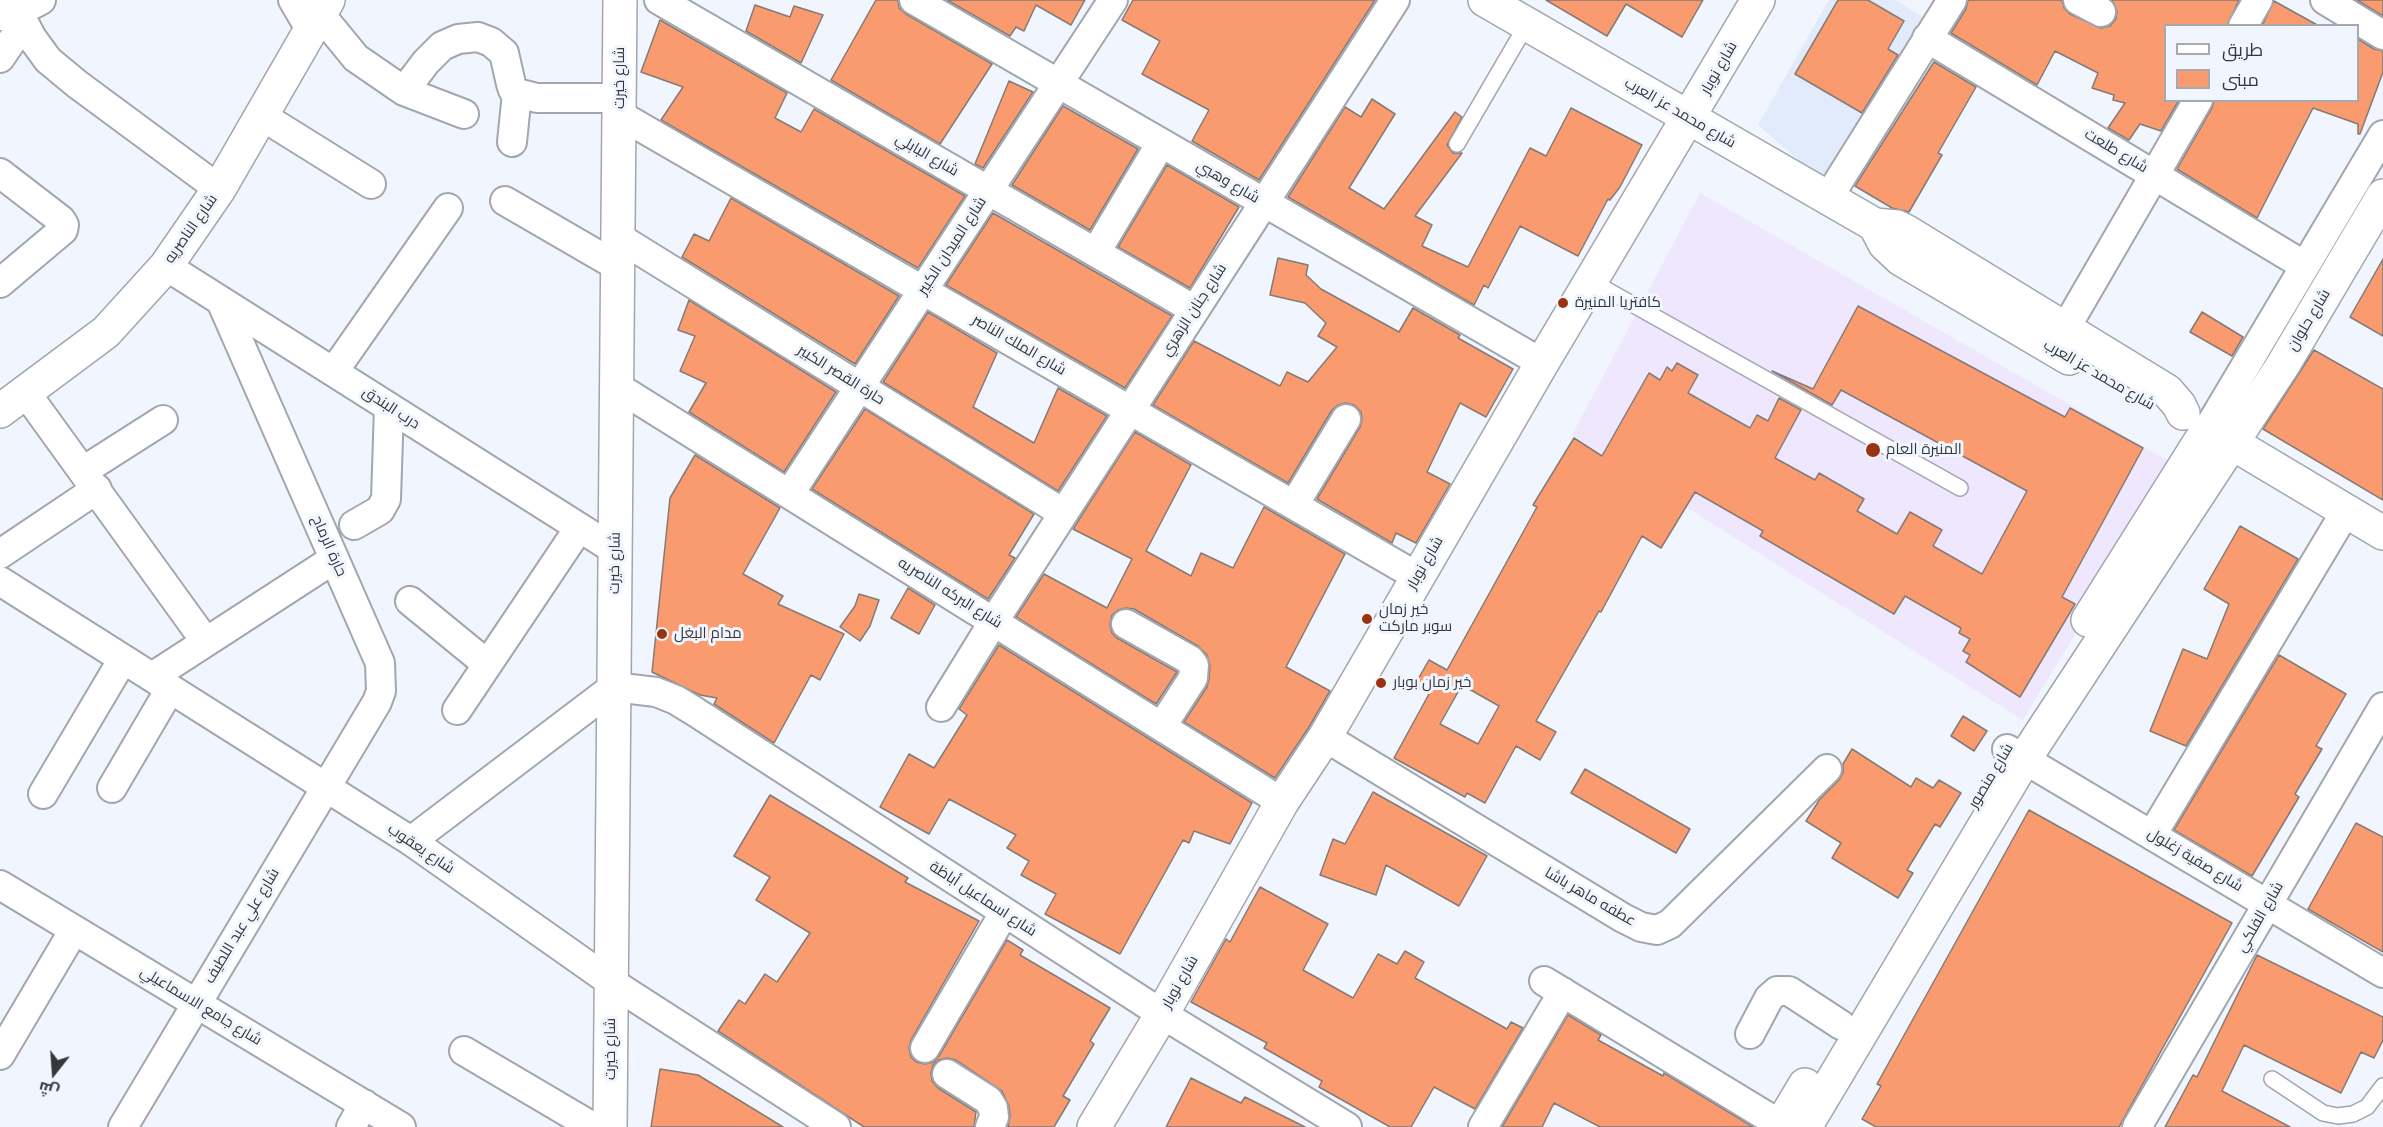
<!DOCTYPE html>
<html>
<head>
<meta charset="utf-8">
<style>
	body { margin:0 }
	#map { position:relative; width:2383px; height:1127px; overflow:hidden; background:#f1f5fd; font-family:"PT Sans",Cairo,sans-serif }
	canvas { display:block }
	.legend { position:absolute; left:2164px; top:24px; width:195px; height:78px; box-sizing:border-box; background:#f1f5fd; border:2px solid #a6a9af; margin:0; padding:8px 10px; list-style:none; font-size:18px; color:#35373b }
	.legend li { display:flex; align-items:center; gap:12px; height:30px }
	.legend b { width:30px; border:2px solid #a6a9af }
	.north { position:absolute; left:24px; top:1043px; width:60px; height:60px; -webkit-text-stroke:4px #f1f5fd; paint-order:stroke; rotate:197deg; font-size:16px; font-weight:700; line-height:24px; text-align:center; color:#35373b }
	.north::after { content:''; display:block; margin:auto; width:21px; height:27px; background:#35373b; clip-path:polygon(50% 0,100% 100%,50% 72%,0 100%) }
</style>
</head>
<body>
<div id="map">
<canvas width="2383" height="1127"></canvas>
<ul class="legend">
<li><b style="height:8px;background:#fff"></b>طريق</li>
<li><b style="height:16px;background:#fa9b6f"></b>مبنى</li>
</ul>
<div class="north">ش</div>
</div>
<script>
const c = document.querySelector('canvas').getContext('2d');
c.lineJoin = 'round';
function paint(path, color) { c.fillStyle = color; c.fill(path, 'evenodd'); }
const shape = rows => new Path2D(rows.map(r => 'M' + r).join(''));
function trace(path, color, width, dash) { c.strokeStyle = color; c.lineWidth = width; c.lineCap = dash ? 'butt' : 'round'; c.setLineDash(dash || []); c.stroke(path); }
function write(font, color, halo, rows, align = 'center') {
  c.font = font + ' "PT Sans",Cairo,sans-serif'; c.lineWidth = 6; c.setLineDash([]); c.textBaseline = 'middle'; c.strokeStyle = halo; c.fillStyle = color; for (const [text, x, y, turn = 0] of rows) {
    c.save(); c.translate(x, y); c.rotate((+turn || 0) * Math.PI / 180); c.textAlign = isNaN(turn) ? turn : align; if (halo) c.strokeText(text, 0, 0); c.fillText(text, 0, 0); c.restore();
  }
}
paint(shape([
	[1829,0,1895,0,1940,28,1830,187,1758,125]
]), '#e1ebfb');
paint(shape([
	[1700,193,2177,466,2023,720,1572,435]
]), '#eee7fd');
const building = shape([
	[876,0,898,0,899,8,906,14,992,64,940,144,831,80,876,0],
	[947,0,1085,0,1071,25,1036,5,1024,31,1016,27,1010,36,947,0],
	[1133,0,1375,0,1259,180,1192,141,1209,110,1142,74,1160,41,1122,20,1133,0],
	[1546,0,1703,0,1682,37,1626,4,1607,36,1546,0],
	[1838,0,1868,0,1904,21,1888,49,1898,55,1862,113,1795,74,1838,0],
	[1968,0,2062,0,2064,8,2070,14,2101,28,2110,26,2116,19,2117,11,2112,0,2239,0,2227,26,2166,26,2166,100,2179,100,2161,131,2140,124,2129,140,2108,128,2125,103,2113,100,2114,95,2092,88,2098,73,2055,51,2037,85,1951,33,1966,9,1968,0],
	[2357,0,2383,0,2383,16,2357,0],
	[2274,1,2319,26,2262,26,2274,1],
	[755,5,790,17,794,6,823,15,801,63,746,31,755,5],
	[660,20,787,93,775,118,801,132,814,109,965,196,918,268,661,120,683,87,641,72,660,20],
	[2358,39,2374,49,2383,51,2383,72,2360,134,2358,134,2358,124,2313,108,2257,218,2177,169,2212,108,2214,100,2358,100,2358,39],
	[1934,62,1976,87,1938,153,1942,155,1909,212,1892,208,1855,186,1934,62],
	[1009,81,1033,92,983,168,975,164,1009,81],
	[1372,99,1395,114,1349,188,1384,209,1455,112,1462,117,1447,145,1453,153,1462,153,1415,216,1432,225,1422,246,1468,267,1530,148,1546,156,1571,108,1642,145,1620,187,1610,200,1608,199,1578,256,1520,226,1488,288,1484,285,1474,305,1288,197,1345,107,1361,117,1372,99],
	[1063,106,1138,149,1090,230,1012,185,1063,106],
	[1167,165,1239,207,1190,288,1118,247,1167,165],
	[731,198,899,296,855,364,682,257,694,234,709,241,731,198],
	[993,213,1172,316,1125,388,946,285,993,213],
	[1278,258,1308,265,1306,275,1321,289,1399,332,1413,308,1460,335,1458,338,1513,369,1486,417,1460,403,1427,472,1450,484,1416,543,1396,533,1392,543,1317,499,1360,427,1362,419,1361,412,1354,405,1346,403,1338,405,1332,410,1288,483,1153,405,1194,341,1280,386,1287,372,1308,382,1337,347,1318,336,1326,323,1305,303,1270,295,1278,258],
	[2383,259,2383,336,2350,317,2383,259],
	[689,300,836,392,784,472,689,412,706,383,680,371,695,336,678,330,689,300],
	[1858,306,2065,417,2070,408,2143,448,2062,597,2075,604,2020,697,1966,662,1970,655,1963,651,1970,639,1959,633,1961,628,1905,596,1894,614,1760,536,1763,531,1695,492,1661,548,1642,536,1601,612,1599,611,1536,721,1556,732,1540,760,1516,746,1485,803,1467,793,1465,797,1394,758,1429,694,1414,686,1429,660,1447,670,1537,507,1533,505,1574,438,1602,456,1649,373,1660,380,1667,367,1672,371,1677,363,1698,375,1688,393,1750,428,1757,415,1768,421,1779,398,1801,410,1775,458,1815,480,1819,473,1864,499,1857,511,1897,534,1910,512,1942,530,1933,546,1982,574,2027,491,1841,390,1832,405,1772,371,1813,389,1858,306],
	[1462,685,1499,706,1478,744,1440,724,1462,685],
	[928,312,997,353,973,407,1034,443,1058,388,1107,416,1058,491,883,382,928,312],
	[2202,312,2243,337,2232,356,2190,332,2202,312],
	[2314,350,2383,389,2383,500,2263,429,2314,350],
	[865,409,1034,514,1009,555,1015,558,988,599,812,489,865,409],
	[1135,432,1191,465,1146,551,1191,576,1201,553,1233,568,1264,507,1345,554,1286,667,1330,691,1309,727,1275,778,1184,722,1207,687,1209,679,1210,666,1207,655,1198,646,1134,609,1126,608,1118,610,1112,615,1110,625,1112,633,1117,638,1177,672,1156,704,1016,617,1044,574,1107,608,1132,559,1073,529,1135,432],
	[695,455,780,508,743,574,783,596,778,604,844,634,820,680,811,675,774,743,714,704,717,698,700,695,652,672,670,498,695,455],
	[2240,526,2298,559,2186,746,2150,731,2183,649,2207,659,2229,604,2204,589,2240,526],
	[908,588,935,605,919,634,891,618,908,588],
	[859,594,879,600,870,626,860,641,840,627,855,606,859,594],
	[999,645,1252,803,1230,844,1194,831,1189,843,1183,840,1120,954,1045,914,1056,894,1021,875,1029,861,1007,848,1016,835,949,799,929,834,880,807,909,754,934,768,967,715,959,709,999,645],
	[2279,655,2346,694,2316,746,2322,749,2295,794,2299,797,2252,876,2174,830,2279,655],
	[1963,716,1987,731,1974,751,1951,736,1963,716],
	[1852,749,1911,787,1916,778,1933,788,1939,780,1961,793,1940,827,1935,824,1907,870,1913,873,1898,898,1832,858,1841,843,1806,821,1820,799,1839,780,1843,773,1843,764,1852,749],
	[1585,769,1690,829,1676,853,1571,793,1585,769],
	[1373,792,1487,856,1459,906,1386,865,1376,895,1320,875,1333,839,1345,844,1373,792],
	[770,795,908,878,905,882,979,921,911,1040,909,1048,911,1057,916,1062,925,1064,934,1062,939,1056,1007,940,1023,950,1020,955,1110,1008,1090,1041,1094,1044,1063,1096,1070,1100,1054,1127,1008,1127,1010,1116,1009,1106,1002,1091,956,1060,947,1058,939,1060,933,1065,931,1073,932,1081,938,1088,976,1112,974,1127,864,1127,718,1031,739,1000,745,1004,765,974,777,982,810,933,756,900,770,877,734,856,770,795],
	[2029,810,2232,923,2119,1127,1876,1127,1862,1119,1881,1086,1877,1084,2029,810],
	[2356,823,2383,837,2383,952,2308,909,2356,823],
	[1260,887,1328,924,1303,970,1353,998,1378,954,1397,964,1405,951,1424,962,1415,978,1507,1029,1511,1022,1523,1028,1475,1109,1434,1087,1411,1127,1390,1127,1319,1087,1322,1081,1264,1048,1267,1043,1191,1002,1226,939,1230,942,1260,887],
	[2257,955,2383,1017,2383,1040,2374,1058,2361,1052,2341,1093,2244,1045,2222,1091,2290,1127,2165,1127,2193,1075,2197,1077,2257,955],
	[1568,1015,1601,1035,1598,1040,1663,1076,1664,1073,1753,1127,1600,1127,1554,1103,1542,1127,1502,1127,1568,1015],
	[660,1069,698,1075,783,1127,651,1127,660,1069],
	[1191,1078,1241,1103,1245,1097,1305,1127,1166,1127,1191,1078]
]);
paint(building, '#fa9b6f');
trace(building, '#857a76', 1.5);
const lane = shape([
	[1457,144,1527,24],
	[1591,281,1960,488],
	[2272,1079,2323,1113,2338,1116,2353,1114,2367,1107,2383,1086]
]);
const street = shape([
	[12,0,32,38,48,60,77,84,219,189],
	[293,0,310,29],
	[659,0,1195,310],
	[914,0,1542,363],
	[2078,0,2101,12],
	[2325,0,2383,35],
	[319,13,356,58,404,91,464,114],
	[0,16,18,12,41,0],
	[2243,26,2258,0],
	[1927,38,2305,266],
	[0,58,24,23],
	[404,91,426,62,442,46,458,39,478,37,491,42,504,53,511,84,513,90,517,93,537,98,620,98],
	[620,115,1418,577],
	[262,116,371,184],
	[512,142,517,93],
	[0,173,61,220,64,225,63,230,0,283],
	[1828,198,1952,0],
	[505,201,617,266],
	[618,237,1063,513],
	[1096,252,1161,143],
	[166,266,615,550],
	[2065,329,2198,100],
	[334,371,448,208],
	[616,386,1282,802],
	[26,393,206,642],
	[2208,429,2383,135],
	[83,471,163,420],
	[790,493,1113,0],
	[1294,505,1346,419],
	[354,525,380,510,386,499,389,407],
	[0,554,97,489],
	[0,581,411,841,611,982,836,1127],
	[410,601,487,664],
	[1126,624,1190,660,1194,665,1193,678,1162,726],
	[152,677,334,559],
	[941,707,994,621,1395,0],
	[457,710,579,528],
	[1325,737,1623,918,1641,927,1657,930,1670,924,1827,769],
	[2007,749,2383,973],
	[112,788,170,689],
	[43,794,123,659],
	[2152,835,2346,511],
	[411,841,614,687,656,692,676,700,694,711,1162,1014,1347,1127],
	[0,885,401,1127],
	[1544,981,1781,1125],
	[1750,1034,1769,998,1777,991,1789,991,1841,1025],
	[925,1048,1004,913],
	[464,1051,593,1127],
	[0,1055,74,930],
	[947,1074,988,1100,993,1108,994,1117,990,1127],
	[123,1127,377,702,381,691,380,663,221,301],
	[351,1127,364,1104],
	[1483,1127,1563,992],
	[2137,1127,2383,707]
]);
const secondary = shape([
	[1485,0,1875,225,1897,227,1907,232,2167,391,2179,405,2183,413],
	[1875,225,1885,244,1901,259,2069,358],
	[0,411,106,332,166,266,219,189,328,0],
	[2212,431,2383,533],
	[2088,620,2208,429],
	[610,1127,620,0],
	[1094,1127,1162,1014,1282,802,1325,737,1542,363,1758,0],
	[1780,1127,1805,1085],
	[1805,1127,2025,758,2283,365,2383,196]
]);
trace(lane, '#a1a6af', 18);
trace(street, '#a1a6af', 32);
trace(secondary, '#a1a6af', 36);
trace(lane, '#fff', 15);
trace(street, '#fff', 28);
trace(secondary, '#fff', 33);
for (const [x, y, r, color] of [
	[1563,303,6,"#9a3312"],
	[1873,450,8,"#9a3312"],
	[1367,619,6,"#9a3312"],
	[662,634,6,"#9a3312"],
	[1381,683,6,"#9a3312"]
]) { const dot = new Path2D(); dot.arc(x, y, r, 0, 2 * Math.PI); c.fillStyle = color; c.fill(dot); trace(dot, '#f1f5fd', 2); }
write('15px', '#35373b', '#f1f5fd', [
	["شارع نوبار",1719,68,-60],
	["شارع خيرت",620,78,-90],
	["شارع محمد عز العرب",1680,113,30],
	["شارع طلعت",2116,151,31],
	["شارع البابلي",927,155,30],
	["شارع وهبي",1228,182,30],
	["شارع الناصريه",191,229,-55],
	["شارع الميدان الكبير",952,246,-57],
	["شارع جنان الزهري",1194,310,-57],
	["شارع حلوان",2309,320,-59],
	["شارع الملك الناصر",1019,345,30],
	["حارة القصر الكبير",841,375,32],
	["شارع محمد عز العرب",2099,375,30],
	["درب البندق",391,408,33],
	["حارة الرماح",329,546,66],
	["شارع خيرت",615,563,-89],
	["شارع نوبار",1425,563,-60],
	["شارع البركه الناصريه",950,593,32],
	["شارع منصور",1991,776,-59],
	["شارع يعقوب",421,849,34],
	["شارع صفية زغلول",2195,860,31],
	["عطفه ماهر باشا",1590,897,30],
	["شارع اسماعيل أباظة",983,899,33],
	["شارع الفلكي",2260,917,-60],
	["شارع علي عبد اللطيف",242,926,-59],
	["شارع نوبار",1180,982,-60],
	["شارع جامع الاسماعيلي",201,1006,31],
	["شارع خيرت",611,1049,-90]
]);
write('15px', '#35373b', '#f1f5fd', [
	["كافتريا المنيرة",1575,303],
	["المنيرة العام",1886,450],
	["خير زمان",1379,610],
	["سوبر ماركت",1379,627],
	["مدام البغل",674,634],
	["خير زمان بوبار",1393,683]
], 'left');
</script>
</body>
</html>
